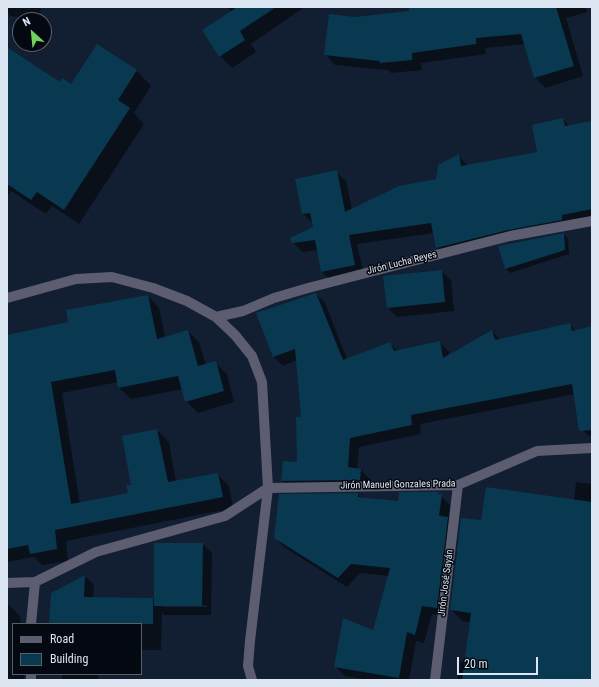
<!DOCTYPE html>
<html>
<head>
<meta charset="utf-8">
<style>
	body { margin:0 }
	#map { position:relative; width:599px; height:687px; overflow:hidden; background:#121e31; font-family:"Roboto Condensed",sans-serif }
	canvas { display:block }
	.frame { position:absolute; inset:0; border:8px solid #dce5f2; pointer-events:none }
	.legend { position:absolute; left:12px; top:623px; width:130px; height:52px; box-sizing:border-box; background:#040810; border:1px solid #5a606a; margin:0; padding:5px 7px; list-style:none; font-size:12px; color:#dce5f2 }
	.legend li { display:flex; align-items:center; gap:8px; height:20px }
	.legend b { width:20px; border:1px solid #5a606a }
	.north { position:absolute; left:12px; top:12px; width:40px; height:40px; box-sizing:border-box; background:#040810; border:1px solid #5a606a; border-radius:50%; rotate:333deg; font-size:11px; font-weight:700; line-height:16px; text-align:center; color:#dce5f2 }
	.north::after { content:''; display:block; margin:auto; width:14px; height:18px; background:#71d35e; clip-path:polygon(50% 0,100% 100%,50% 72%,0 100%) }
	.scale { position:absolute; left:457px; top:657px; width:81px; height:18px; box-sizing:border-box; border:2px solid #dce5f2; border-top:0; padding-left:5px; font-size:12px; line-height:14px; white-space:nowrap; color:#dce5f2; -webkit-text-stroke:3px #040810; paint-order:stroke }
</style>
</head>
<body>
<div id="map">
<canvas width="599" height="687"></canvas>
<div class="frame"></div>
<ul class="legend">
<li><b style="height:5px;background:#5c5d70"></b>Road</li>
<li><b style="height:11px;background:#083951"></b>Building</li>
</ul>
<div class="north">N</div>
<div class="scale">20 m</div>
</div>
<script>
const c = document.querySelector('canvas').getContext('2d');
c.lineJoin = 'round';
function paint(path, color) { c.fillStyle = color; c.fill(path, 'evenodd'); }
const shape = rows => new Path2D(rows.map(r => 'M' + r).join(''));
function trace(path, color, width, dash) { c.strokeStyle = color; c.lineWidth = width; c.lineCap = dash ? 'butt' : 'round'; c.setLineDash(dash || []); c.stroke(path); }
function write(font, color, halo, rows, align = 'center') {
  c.font = font + ' "Roboto Condensed",sans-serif'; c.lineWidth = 3; c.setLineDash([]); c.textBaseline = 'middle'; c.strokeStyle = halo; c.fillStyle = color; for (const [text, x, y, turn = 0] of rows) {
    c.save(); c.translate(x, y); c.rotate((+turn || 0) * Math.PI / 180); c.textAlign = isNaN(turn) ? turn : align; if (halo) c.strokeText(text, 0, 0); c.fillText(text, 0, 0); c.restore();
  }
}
paint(shape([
	[7,7,41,7,39,20,10,16,7,13],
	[228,7,302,7,303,8,251,44,256,52,232,68,220,56,203,31,231,12],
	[410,7,585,7,587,12,566,18,583,76,545,88,535,77,525,44,485,48,486,54,421,63,422,70,391,73,388,70,335,65,325,54,355,18,410,12],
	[97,45,137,71,151,86,134,113,144,124,79,224,52,206,46,214,11,191,7,198,7,60,60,83,71,85],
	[563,119,569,126,592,122,592,220,446,257,437,248,434,233,357,244,364,275,332,281,322,272,318,250,302,252,293,242,314,228,313,223,303,214,336,172,346,181,352,210,437,180,458,155,468,166,538,152],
	[563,234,568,238,569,254,510,273,506,269],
	[441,271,451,280,454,311,397,317,388,308],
	[316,294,325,303,347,359,390,344,398,351,439,342,449,352,449,356,492,331,500,340,569,324,576,331,592,327,592,435,589,436,579,427,575,394,420,424,421,434,359,447,357,469,361,470,370,479,369,489,291,490,282,481,298,463,302,418,297,360,283,366,273,356],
	[148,296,159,308,165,337,188,331,199,342,206,365,215,363,227,374,234,402,198,413,186,401,183,389,131,399,119,388,118,382,62,393,80,504,129,494,157,430,169,442,176,482,217,474,229,486,233,508,66,541,68,561,42,565,34,557,7,562,7,336,70,323],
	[576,482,592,484,592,680,457,680,460,662,465,663,470,622,462,621,451,609,481,522,574,501],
	[438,493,450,505,449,519,456,527,446,616,432,614,424,643,416,641,409,680,370,680,345,676,335,666,374,631,389,576,360,573,347,587,284,547,275,538,358,494,362,498,399,502],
	[203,544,212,553,211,615,164,615,162,613,161,650,141,650,141,624,50,624,85,576,94,585,93,598,153,599,155,600],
	[163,605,207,605,207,607,163,607],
	[7,605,9,605,20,616,21,624,13,624,13,674,24,674,24,680,7,680],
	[62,674,98,674,99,680,62,680]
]), '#0007');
paint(shape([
	[237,7,276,7,240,31,245,40,219,57,202,30],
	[409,7,556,7,574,66,534,78,521,34,476,38,476,44,412,53,412,60,380,63,379,61,324,55,329,14,355,17,409,11],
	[97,44,137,70,118,100,130,108,64,210,37,192,31,200,7,184,7,47,60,82,62,78,71,84],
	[563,118,565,126,592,121,592,209,562,215,562,220,508,230,436,248,431,223,349,235,355,265,321,272,315,240,292,243,290,238,313,227,310,213,302,214,295,179,337,170,345,212,399,186,436,179,438,165,459,154,461,166,537,152,532,125],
	[564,233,565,250,505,269,498,246],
	[442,270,445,302,387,308,383,276],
	[316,293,343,360,390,342,394,351,440,341,443,358,492,330,495,340,570,323,572,331,592,326,592,430,579,431,572,384,411,415,412,425,350,438,348,467,361,469,360,480,281,481,283,461,297,462,296,417,301,417,295,349,273,357,256,313],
	[148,295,157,339,188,330,198,366,216,361,224,391,185,402,178,376,118,388,115,370,51,382,71,504,128,493,126,485,131,485,122,436,157,429,168,482,218,473,223,497,55,530,57,549,30,554,28,545,7,549,7,335,68,322,66,310],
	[486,487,592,502,592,680,462,680,471,613,450,610,461,518,481,520],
	[399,492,439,492,438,494,442,494,439,516,448,517,437,608,422,606,415,635,407,632,399,678,334,667,343,618,373,630,390,568,351,564,338,578,274,538,279,494,358,493,358,497,398,501],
	[154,543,203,543,202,606,154,606],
	[85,575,84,597,153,598,153,624,49,624,51,593]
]), '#083951');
trace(shape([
	[7,298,76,279,112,277,153,288,187,301,216,317,235,335,252,356,262,382,268,488,250,641,248,666,252,680],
	[216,317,243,311,274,298,308,288,366,273,510,236,592,221],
	[268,488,458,485,537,451,592,448],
	[7,583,35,582,96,552,225,516,268,488],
	[31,624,35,582],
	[31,674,31,680],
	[435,680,458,485]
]), '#5c5d70', 10);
write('10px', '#dce5f2', '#040810', [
	["Jirón Lucha Reyes",402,263,-14],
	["Jirón Manuel Gonzales Prada",398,485,-1],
	["Jirón José Sayán",446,583,-83]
]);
</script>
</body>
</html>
